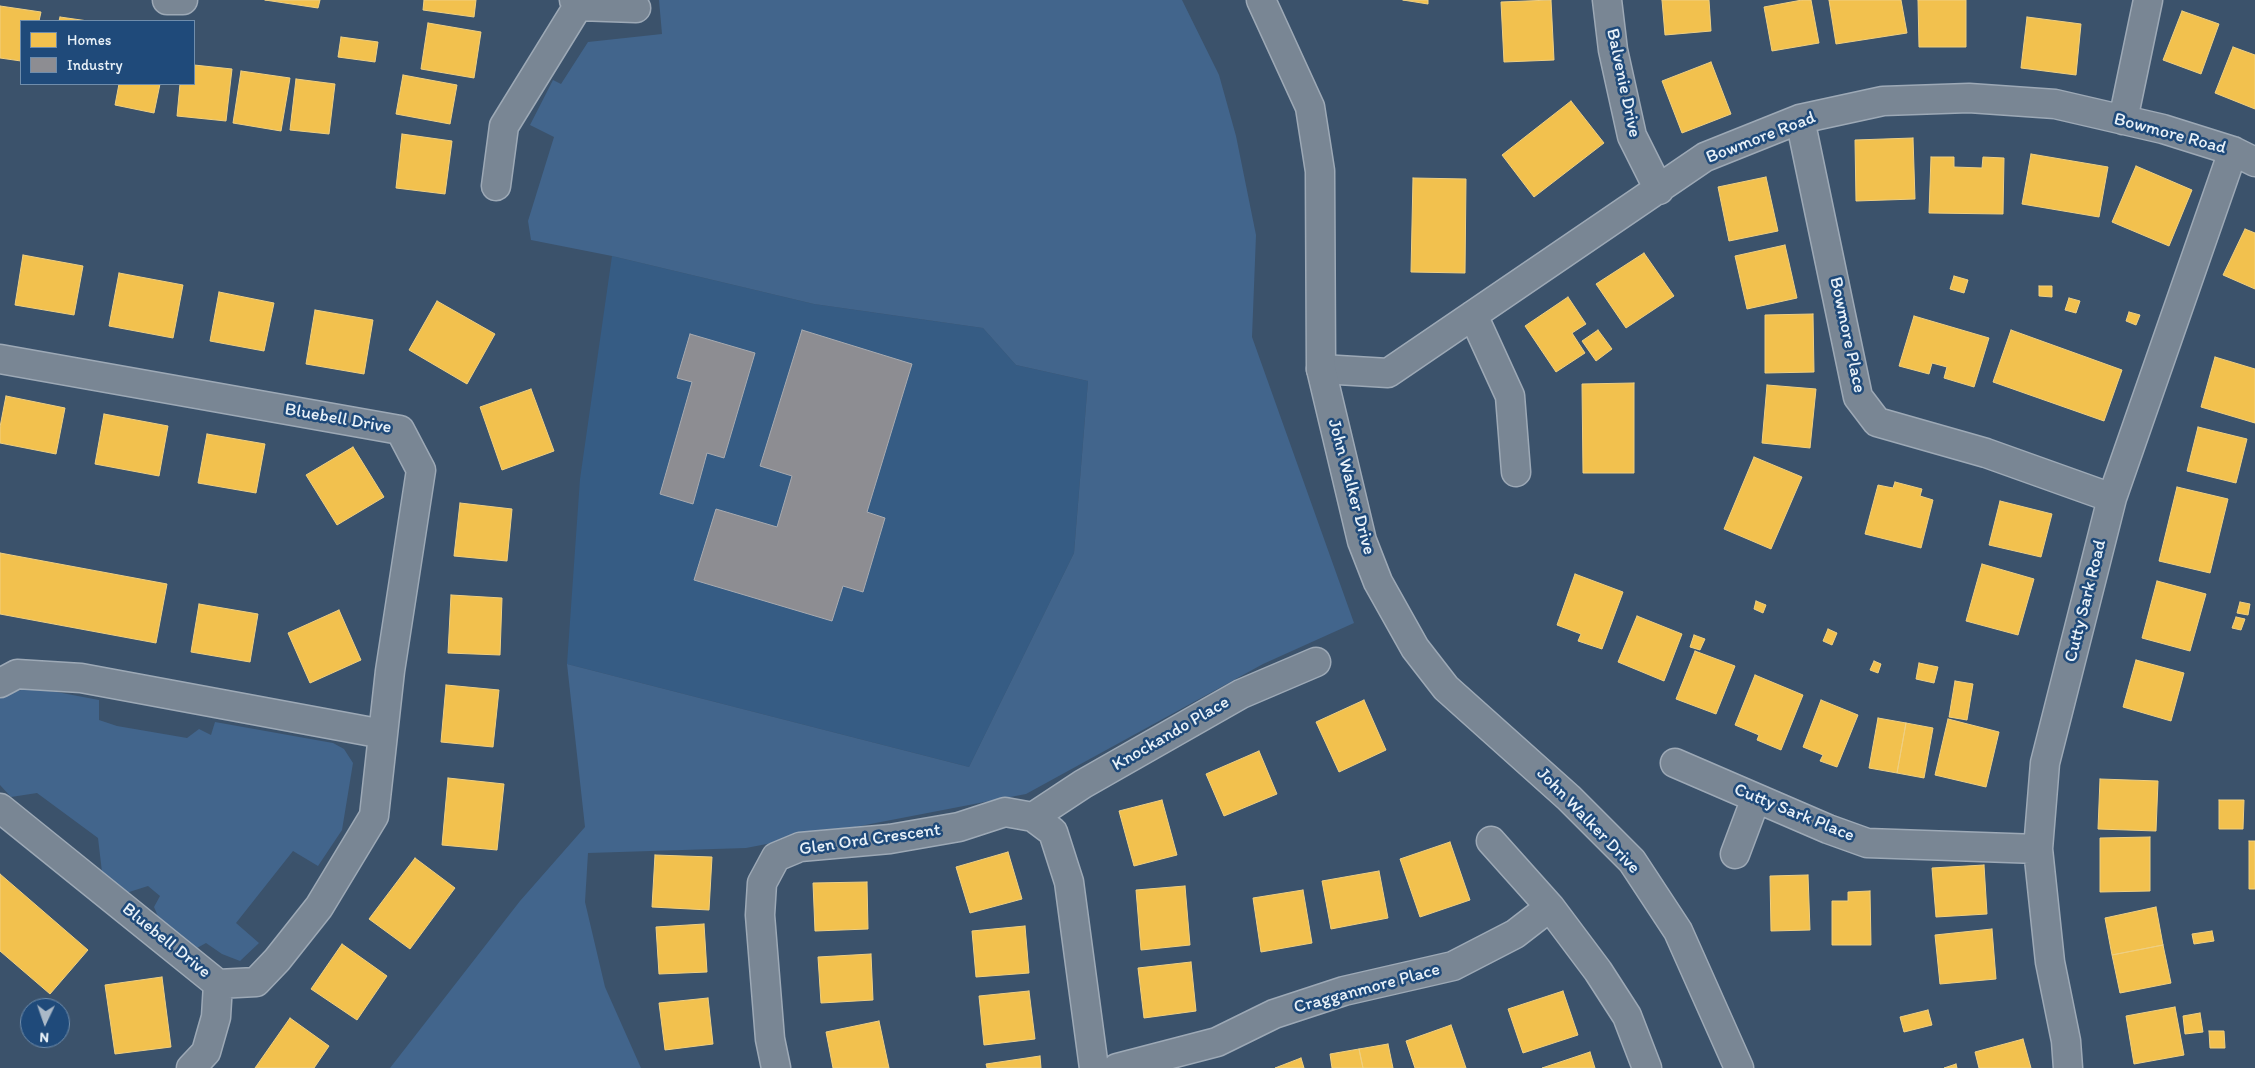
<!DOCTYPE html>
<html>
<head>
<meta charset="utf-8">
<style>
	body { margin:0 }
	#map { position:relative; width:2255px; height:1068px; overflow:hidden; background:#3b526b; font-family:Itim,sans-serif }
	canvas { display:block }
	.legend { position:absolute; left:20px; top:20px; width:175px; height:65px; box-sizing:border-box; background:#1f4a7a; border:1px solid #6f8dac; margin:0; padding:6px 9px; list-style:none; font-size:15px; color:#e8f1f8 }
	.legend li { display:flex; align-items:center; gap:10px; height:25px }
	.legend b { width:25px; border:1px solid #6f8dac }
	.north { position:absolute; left:20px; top:998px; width:50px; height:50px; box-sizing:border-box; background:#1f4a7a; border:1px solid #6f8dac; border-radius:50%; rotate:183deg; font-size:14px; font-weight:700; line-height:20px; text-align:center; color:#e8f1f8 }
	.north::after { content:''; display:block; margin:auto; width:18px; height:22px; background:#abb9c7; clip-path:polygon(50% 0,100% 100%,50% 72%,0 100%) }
</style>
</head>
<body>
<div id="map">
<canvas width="2255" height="1068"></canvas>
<ul class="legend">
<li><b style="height:14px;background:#f2c14e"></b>Homes</li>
<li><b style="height:14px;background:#8d8d92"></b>Industry</li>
</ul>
<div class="north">N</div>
</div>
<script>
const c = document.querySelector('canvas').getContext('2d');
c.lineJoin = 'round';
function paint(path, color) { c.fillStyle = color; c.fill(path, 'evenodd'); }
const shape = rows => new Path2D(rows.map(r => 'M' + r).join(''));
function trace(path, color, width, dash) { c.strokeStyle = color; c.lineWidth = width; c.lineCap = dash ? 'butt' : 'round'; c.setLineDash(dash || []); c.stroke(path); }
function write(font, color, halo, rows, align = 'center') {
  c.font = font + ' Itim,sans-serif'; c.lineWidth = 5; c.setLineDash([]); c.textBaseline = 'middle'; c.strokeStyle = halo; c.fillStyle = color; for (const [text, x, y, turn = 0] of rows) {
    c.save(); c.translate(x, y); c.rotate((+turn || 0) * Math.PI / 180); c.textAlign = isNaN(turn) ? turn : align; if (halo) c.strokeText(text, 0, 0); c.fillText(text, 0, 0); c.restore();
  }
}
paint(shape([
	[612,256,814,304,983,328,1016,365,1088,381,1074,553,969,767,567,664,580,479]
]), '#365c84');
paint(shape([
	[659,0,1182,0,1219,75,1236,136,1256,235,1252,337,1354,623,1263,664,1026,794,746,848,588,853,585,902,605,987,641,1068,390,1068,520,901,585,827,567,664,969,767,1074,553,1088,381,1016,365,983,328,814,304,612,256,531,240,528,221,554,137,530,125,553,80,561,84,588,42,662,34],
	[30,687,99,700,99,720,117,726,187,738,199,729,211,735,215,722,333,743,344,749,353,763,342,830,318,866,293,851,236,923,259,943,240,961,222,954,206,943,197,948,160,921,154,907,160,896,148,886,126,893,102,872,98,838,37,793,11,797,0,785,0,697]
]), '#42658c');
const homes = shape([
	[265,0,320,0,318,8,265,0],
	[424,0,476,0,474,17,423,10,424,0],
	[1403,0,1428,0,1428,4,1403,0],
	[1551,0,1554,60,1504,62,1501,2,1551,0],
	[1662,0,1709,0,1711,31,1665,35,1662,0],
	[1802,0,1811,0,1819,43,1772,51,1764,7,1802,0],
	[1829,0,1901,0,1907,33,1836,44,1829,0],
	[1918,0,1966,0,1966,47,1919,47,1918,0],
	[0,6,41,12,39,21,21,21,21,61,0,58,0,6],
	[2182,11,2219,24,2201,74,2163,60,2182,11],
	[60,17,88,21,59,21,60,17],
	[2027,17,2081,24,2076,75,2021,68,2027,17],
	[428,23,481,32,474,78,421,69,428,23],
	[341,37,378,42,375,62,338,57,341,37],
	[2233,47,2255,55,2255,109,2215,93,2233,47],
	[1711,62,1731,114,1682,133,1662,81,1711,62],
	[194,65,232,69,226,121,177,116,180,84,194,84,194,65],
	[241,71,290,78,281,131,233,123,241,71],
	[403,75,457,85,450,124,396,114,403,75],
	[296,79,335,84,329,134,290,130,296,79],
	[119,84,160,84,154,113,115,105,119,84],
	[1571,101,1604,143,1534,197,1502,155,1571,101],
	[402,134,452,141,445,194,396,188,402,134],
	[1913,138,1915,199,1856,201,1855,140,1913,138],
	[2031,154,2108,167,2099,217,2022,204,2031,154],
	[1931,157,1954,157,1954,167,1982,168,1983,157,2004,158,2003,214,1929,213,1931,157],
	[2136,166,2192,190,2169,246,2112,222,2136,166],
	[1766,177,1778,231,1729,241,1718,187,1766,177],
	[1413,178,1466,179,1465,273,1411,272,1413,178],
	[2245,229,2255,233,2255,289,2223,275,2245,229],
	[1785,245,1797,298,1747,309,1735,256,1785,245],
	[1644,253,1674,296,1626,328,1596,284,1644,253],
	[23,255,83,266,74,315,15,305,23,255],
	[119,273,183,285,173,338,109,326,119,273],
	[1954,276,1968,280,1964,293,1950,289,1954,276],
	[2039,286,2052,286,2052,297,2039,296,2039,286],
	[219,292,274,303,264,351,210,341,219,292],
	[1568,297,1586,324,1572,333,1585,353,1556,372,1525,326,1568,297],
	[2069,298,2080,301,2076,313,2065,310,2069,298],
	[437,301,495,334,467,384,409,350,437,301],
	[315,310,373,320,364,374,306,364,315,310],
	[2129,312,2140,315,2136,325,2126,321,2129,312],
	[1813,314,1814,372,1765,373,1765,315,1813,314],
	[1914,316,1989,338,1974,387,1944,378,1947,367,1932,363,1929,374,1899,366,1914,316],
	[1598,330,1612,349,1596,361,1582,341,1598,330],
	[2011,330,2122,370,2104,421,1993,382,2011,330],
	[2215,357,2255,369,2255,423,2201,407,2215,357],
	[1634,383,1634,473,1583,473,1582,384,1634,383],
	[1767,385,1816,389,1810,448,1762,443,1767,385],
	[531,389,554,451,502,470,480,407,531,389],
	[6,396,65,408,56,454,0,443,0,427,6,396],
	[104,414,168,426,159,476,95,464,104,414],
	[2198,427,2247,439,2236,483,2187,471,2198,427],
	[207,434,265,444,256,493,198,483,207,434],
	[353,447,384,497,337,525,306,475,353,447],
	[1754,457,1802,477,1771,549,1724,529,1754,457],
	[1895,482,1922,489,1920,496,1933,500,1921,548,1865,534,1878,485,1893,488,1895,482],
	[2177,487,2228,499,2210,573,2159,561,2177,487],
	[2000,501,2052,514,2041,557,1989,545,2000,501],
	[460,503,512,509,507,561,454,556,460,503],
	[0,553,167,584,156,643,0,614,0,553],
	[1982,564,2034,579,2018,635,1966,621,1982,564],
	[1575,574,1623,592,1602,649,1578,641,1581,634,1557,625,1575,574],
	[2157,581,2206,594,2190,651,2142,638,2157,581],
	[451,595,502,598,500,655,448,653,451,595],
	[1756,601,1766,605,1763,613,1754,609,1756,601],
	[2240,602,2250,604,2248,615,2237,613,2240,602],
	[199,604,258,614,250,662,191,652,199,604],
	[339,610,361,660,310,683,288,633,339,610],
	[1637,616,1682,634,1664,681,1618,662,1637,616],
	[2236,617,2245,619,2241,630,2232,628,2236,617],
	[1828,629,1837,633,1832,645,1823,641,1828,629],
	[1694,635,1705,639,1700,650,1690,647,1694,635],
	[1695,651,1735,666,1716,714,1676,699,1695,651],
	[2136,660,2184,673,2171,721,2123,707,2136,660],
	[1874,661,1881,664,1878,673,1870,670,1874,661],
	[1919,663,1938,667,1934,683,1916,679,1919,663],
	[1755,675,1803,695,1781,750,1757,740,1759,735,1735,725,1755,675],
	[1955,681,1973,684,1967,720,1949,717,1955,681],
	[446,685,499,690,493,747,441,742,446,685],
	[1364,700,1386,750,1339,772,1316,722,1364,700],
	[1821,700,1858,715,1837,767,1820,761,1823,755,1803,747,1821,700],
	[1878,718,1906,723,1897,773,1869,768,1878,718],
	[1948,719,1999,732,1986,787,1935,775,1948,719],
	[1906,723,1933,728,1924,778,1897,773,1906,723],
	[1259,751,1277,794,1224,816,1206,774,1259,751],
	[448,778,504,784,497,850,442,845,448,778],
	[2100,779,2158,781,2156,831,2098,829,2100,779],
	[1162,800,1177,855,1134,866,1119,811,1162,800],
	[2219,800,2244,800,2243,829,2219,829,2219,800],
	[2150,837,2150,891,2100,892,2100,838,2150,837],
	[2249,841,2255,841,2255,889,2249,889,2249,841],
	[1450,842,1470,900,1420,917,1400,859,1450,842],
	[1008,852,1022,899,970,913,956,867,1008,852],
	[655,855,712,857,709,910,652,907,655,855],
	[415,858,455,888,410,949,369,919,415,858],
	[1984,865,1987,914,1936,917,1932,868,1984,865],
	[1379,871,1388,918,1331,929,1322,881,1379,871],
	[0,874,88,950,50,994,0,951,0,874],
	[1808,875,1810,930,1771,931,1770,876,1808,875],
	[867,882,868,929,815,931,813,883,867,882],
	[1185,886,1190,945,1141,950,1136,890,1185,886],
	[1303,890,1312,943,1261,952,1253,898,1303,890],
	[1870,891,1871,945,1832,945,1832,901,1848,901,1848,892,1870,891],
	[2156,907,2163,945,2112,955,2105,918,2156,907],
	[704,924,707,972,659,974,656,927,704,924],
	[1025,926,1029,973,976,977,972,931,1025,926],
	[1992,929,1996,979,1940,984,1935,935,1992,929],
	[2212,931,2214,941,2194,944,2192,934,2212,931],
	[342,944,387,976,357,1020,311,989,342,944],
	[2163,945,2171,983,2120,993,2112,955,2163,945],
	[871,954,873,1000,821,1003,818,957,871,954],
	[1191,962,1196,1011,1144,1018,1138,968,1191,962],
	[162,977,171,1047,115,1054,105,985,162,977],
	[1029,991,1035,1039,984,1045,979,996,1029,991],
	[1563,991,1578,1035,1523,1053,1508,1009,1563,991],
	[708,998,713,1044,665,1050,659,1003,708,998],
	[2175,1007,2184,1055,2134,1064,2126,1016,2175,1007],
	[1928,1010,1932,1025,1904,1032,1900,1017,1928,1010],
	[2200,1013,2203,1032,2185,1034,2183,1016,2200,1013],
	[290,1018,329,1046,314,1068,255,1068,290,1018],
	[879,1021,889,1068,833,1068,826,1032,879,1021],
	[1451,1025,1466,1068,1415,1068,1406,1041,1451,1025],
	[2209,1031,2224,1031,2225,1048,2210,1048,2209,1031],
	[2023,1039,2031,1068,1979,1068,1975,1052,2023,1039],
	[1388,1044,1393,1068,1363,1068,1359,1049,1388,1044],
	[1359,1049,1363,1068,1332,1068,1330,1054,1359,1049],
	[1590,1052,1595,1068,1542,1068,1590,1052],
	[1040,1056,1041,1068,987,1068,986,1064,1040,1056],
	[1301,1058,1304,1068,1275,1068,1301,1058],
	[1956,1064,1957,1068,1944,1068,1956,1064]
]);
paint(homes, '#f2c14e');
trace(homes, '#efcf81', 1);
const industry = shape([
	[802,330,912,364,867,512,885,518,863,592,843,586,832,621,694,580,716,509,777,527,792,476,760,466,802,330],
	[690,334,755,353,724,458,707,453,693,504,660,494,692,382,677,378,690,334]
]);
paint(industry, '#8d8d92');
trace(industry, '#a8abb1', 1);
const minor = shape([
	[167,0,183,0],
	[574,0,578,6,636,8],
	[1607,0,1613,50,1632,136,1659,190],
	[1800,119,1858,397,1877,422,1986,453,2112,498],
	[2123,120,2148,0],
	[496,186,504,126,578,6],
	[1473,315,1510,396,1516,472],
	[0,359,400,430,421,470,390,671,374,816,319,907,277,960,256,982,218,984,0,808],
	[1321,369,1388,373,1705,157,1800,119,1883,101,1969,98,2055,104,2163,129,2233,151,2255,162],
	[0,683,17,674,81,678,383,734],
	[1675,763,1828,829,1867,843,2038,849],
	[1033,817,1083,784,1241,694,1316,662],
	[1491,841,1550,907,1598,971,1627,1016,1647,1068],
	[1735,854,1756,798],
	[191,1068,206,1052,216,1017,218,984],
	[776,1068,770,1039,760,915,762,883,776,857,800,847,890,839,959,827,1005,812,1033,817,1053,832,1069,882,1094,1068],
	[1117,1068,1217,1042,1274,1014,1344,991,1453,966,1515,934,1550,907],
	[2068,1068,2066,1041,2050,962,2038,849,2045,763,2112,498,2233,151]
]);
const tertiary = shape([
	[1261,0,1310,107,1320,171,1321,369,1362,541,1378,582,1415,648,1446,688,1569,798,1632,861,1678,931,1739,1068]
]);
trace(minor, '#9da9b6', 31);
trace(tertiary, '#9da9b6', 31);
trace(minor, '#798694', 28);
trace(tertiary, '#798694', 28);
write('18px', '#e8f1f8', '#1f4a7a', [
	["Balvenie Drive",1623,83,78],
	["Bowmore Road",2170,134,15],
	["Bowmore Road",1761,138,-21],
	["Bowmore Place",1847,335,78],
	["Bluebell Drive",338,419,10],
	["John Walker Drive",1351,487,75],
	["Cutty Sark Road",2086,601,-76],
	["Knockando Place",1171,734,-30],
	["Cutty Sark Place",1794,813,22],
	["John Walker Drive",1588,821,46],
	["Glen Ord Crescent",870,840,-8],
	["Bluebell Drive",166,941,39],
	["Cragganmore Place",1367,989,-15]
]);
</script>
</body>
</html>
